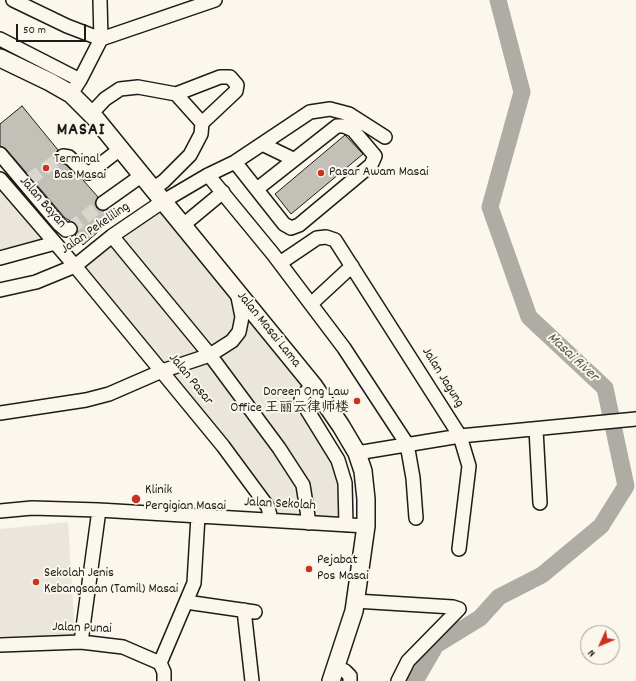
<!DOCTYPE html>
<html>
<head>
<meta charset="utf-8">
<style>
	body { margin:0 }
	#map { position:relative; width:636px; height:681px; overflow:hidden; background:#fbf7ec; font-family:Dekko,sans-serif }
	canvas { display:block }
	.north { position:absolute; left:580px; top:625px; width:40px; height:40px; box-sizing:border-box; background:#fbf7ec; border:1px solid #a29f99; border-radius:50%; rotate:226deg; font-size:11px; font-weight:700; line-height:16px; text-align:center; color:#1c1c1c }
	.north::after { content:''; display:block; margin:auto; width:14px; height:18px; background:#c8321e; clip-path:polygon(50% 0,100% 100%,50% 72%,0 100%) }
	.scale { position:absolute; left:16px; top:24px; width:70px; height:18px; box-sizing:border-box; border:2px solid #1c1c1c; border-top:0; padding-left:5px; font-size:12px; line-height:14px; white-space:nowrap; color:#1c1c1c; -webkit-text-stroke:3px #fbf7ec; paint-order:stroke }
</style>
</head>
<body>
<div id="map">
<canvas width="636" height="681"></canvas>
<div class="north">N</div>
<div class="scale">50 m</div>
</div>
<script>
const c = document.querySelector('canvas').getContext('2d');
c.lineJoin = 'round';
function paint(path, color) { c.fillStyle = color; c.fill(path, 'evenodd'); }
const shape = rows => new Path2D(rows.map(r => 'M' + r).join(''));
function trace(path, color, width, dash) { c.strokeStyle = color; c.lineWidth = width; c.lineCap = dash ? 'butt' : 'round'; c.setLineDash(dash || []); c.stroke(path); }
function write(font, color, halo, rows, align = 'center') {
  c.font = font + ' Dekko,"LXGW WenKai TC",sans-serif'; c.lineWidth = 4; c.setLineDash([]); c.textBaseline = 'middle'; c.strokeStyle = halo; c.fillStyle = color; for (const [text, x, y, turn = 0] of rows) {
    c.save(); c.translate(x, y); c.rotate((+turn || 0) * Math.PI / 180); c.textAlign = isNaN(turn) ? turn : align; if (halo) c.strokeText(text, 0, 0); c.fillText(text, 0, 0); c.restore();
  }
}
paint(shape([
	[0,174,56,240,0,256],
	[160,207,288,365,315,404,348,470,349,521,267,517,221,449,74,271],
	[68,522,75,637,0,636,0,529]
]), '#eae6dc');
trace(shape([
	[415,681,436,645,480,618,499,597,542,575,601,526,626,486,605,388,529,317,490,207,522,92,498,0]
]), '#afaca5', 17);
const building = shape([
	[22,106,58,150,55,155,58,162,65,164,83,180,98,197,95,203,97,208,103,211,108,209,115,217,83,245,75,235,78,231,76,224,65,218,6,149,0,146,0,124,22,106],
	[345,135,363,154,291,214,275,194,345,135]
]);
paint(building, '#c3c0b8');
trace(building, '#1c1c1c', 1);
trace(shape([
	[29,180,63,156],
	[70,229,103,203]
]), '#dad6cd', 13, [13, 6]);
const minor = shape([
	[13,0,67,26,101,39,215,0],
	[0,39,80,80],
	[71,94,80,80,101,39,100,0],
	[176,94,220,77,230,77,237,85,236,91,202,123],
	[91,114,105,99,120,89,138,87,176,94,202,123,201,134,190,155,164,181,152,190],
	[262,144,293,159],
	[0,154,59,224,66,230,70,229],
	[63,156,69,157,79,167,88,173,92,171,120,149],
	[235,162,284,224,291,228,299,225,371,165,375,156,353,130,344,126,337,126,257,189],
	[208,175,273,254,344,348,407,444,413,478,416,518],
	[0,179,75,266,223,446,268,507,271,520],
	[103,203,141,176],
	[182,226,223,192],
	[112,236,210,355,279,448,303,485,309,523],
	[0,258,55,243],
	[280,263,317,238,326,237,335,240,460,436,469,466,459,549],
	[0,290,36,282,75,266,112,236,162,202,208,175,235,162,310,112,330,109,349,114,385,137],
	[311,304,352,266],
	[313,385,303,395,301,400,338,460,345,483,346,525],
	[0,413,86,400,109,394,162,371,210,355,232,341,239,332,242,317,237,292],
	[536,429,540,503],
	[357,453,460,436,636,419],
	[0,511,32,508,99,510,366,526],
	[355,601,453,607,459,609,408,661,398,681],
	[186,602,255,612],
	[244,610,252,681],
	[81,642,99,510],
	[0,645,81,642,123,647,160,663],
	[160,663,194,583,198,516],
	[160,663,164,672,164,681],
	[336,667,345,671,350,676,350,681]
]);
const major = shape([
	[0,58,50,82,71,94,96,119,313,385,341,426,357,453,363,471,366,499,366,526,354,611,331,681]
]);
trace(minor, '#1c1c1c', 16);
trace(major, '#1c1c1c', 20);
trace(minor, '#fbf7ec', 13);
trace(major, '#fbf7ec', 17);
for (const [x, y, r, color] of [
	[46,168,4,"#c8321e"],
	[321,173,4,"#c8321e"],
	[357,401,4,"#c8321e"],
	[136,499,5,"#c8321e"],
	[309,569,4,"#c8321e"],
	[36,582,4,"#c8321e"]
]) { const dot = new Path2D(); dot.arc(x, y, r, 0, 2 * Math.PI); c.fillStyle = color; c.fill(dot); trace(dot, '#fbf7ec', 1.5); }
write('14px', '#1c1c1c', '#fbf7ec', [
	["Terminal",54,160],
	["Bas Masai",54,176],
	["Pasar Awam Masai",329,173],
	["Doreen Ong Law",349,393,"right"],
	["Office 王丽云律师楼",349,409,"right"],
	["Klinik",145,491],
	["Pergigian Masai",145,507],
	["Pejabat",317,561],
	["Pos Masai",317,577],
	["Sekolah Jenis",44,574],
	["Kebangsaan (Tamil) Masai",44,590]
], 'left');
write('14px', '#1c1c1c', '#fbf7ec', [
	["Jalan Bayan",42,203,49],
	["Jalan Pekeliling",96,229,-35],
	["Jalan Masai Lama",268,330,51],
	["Jalan Jagung",442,378,58],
	["Jalan Pasar",190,380,51],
	["Jalan Sekolah",280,505,3],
	["Jalan Punai",82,629,2]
]);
write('italic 15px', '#575653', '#fbf7ec', [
	["Masai River",572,358,43]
]);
c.letterSpacing = '1px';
write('bold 18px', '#1c1c1c', '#fbf7ec', [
	["MASAI",81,132]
]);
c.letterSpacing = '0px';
</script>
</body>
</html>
